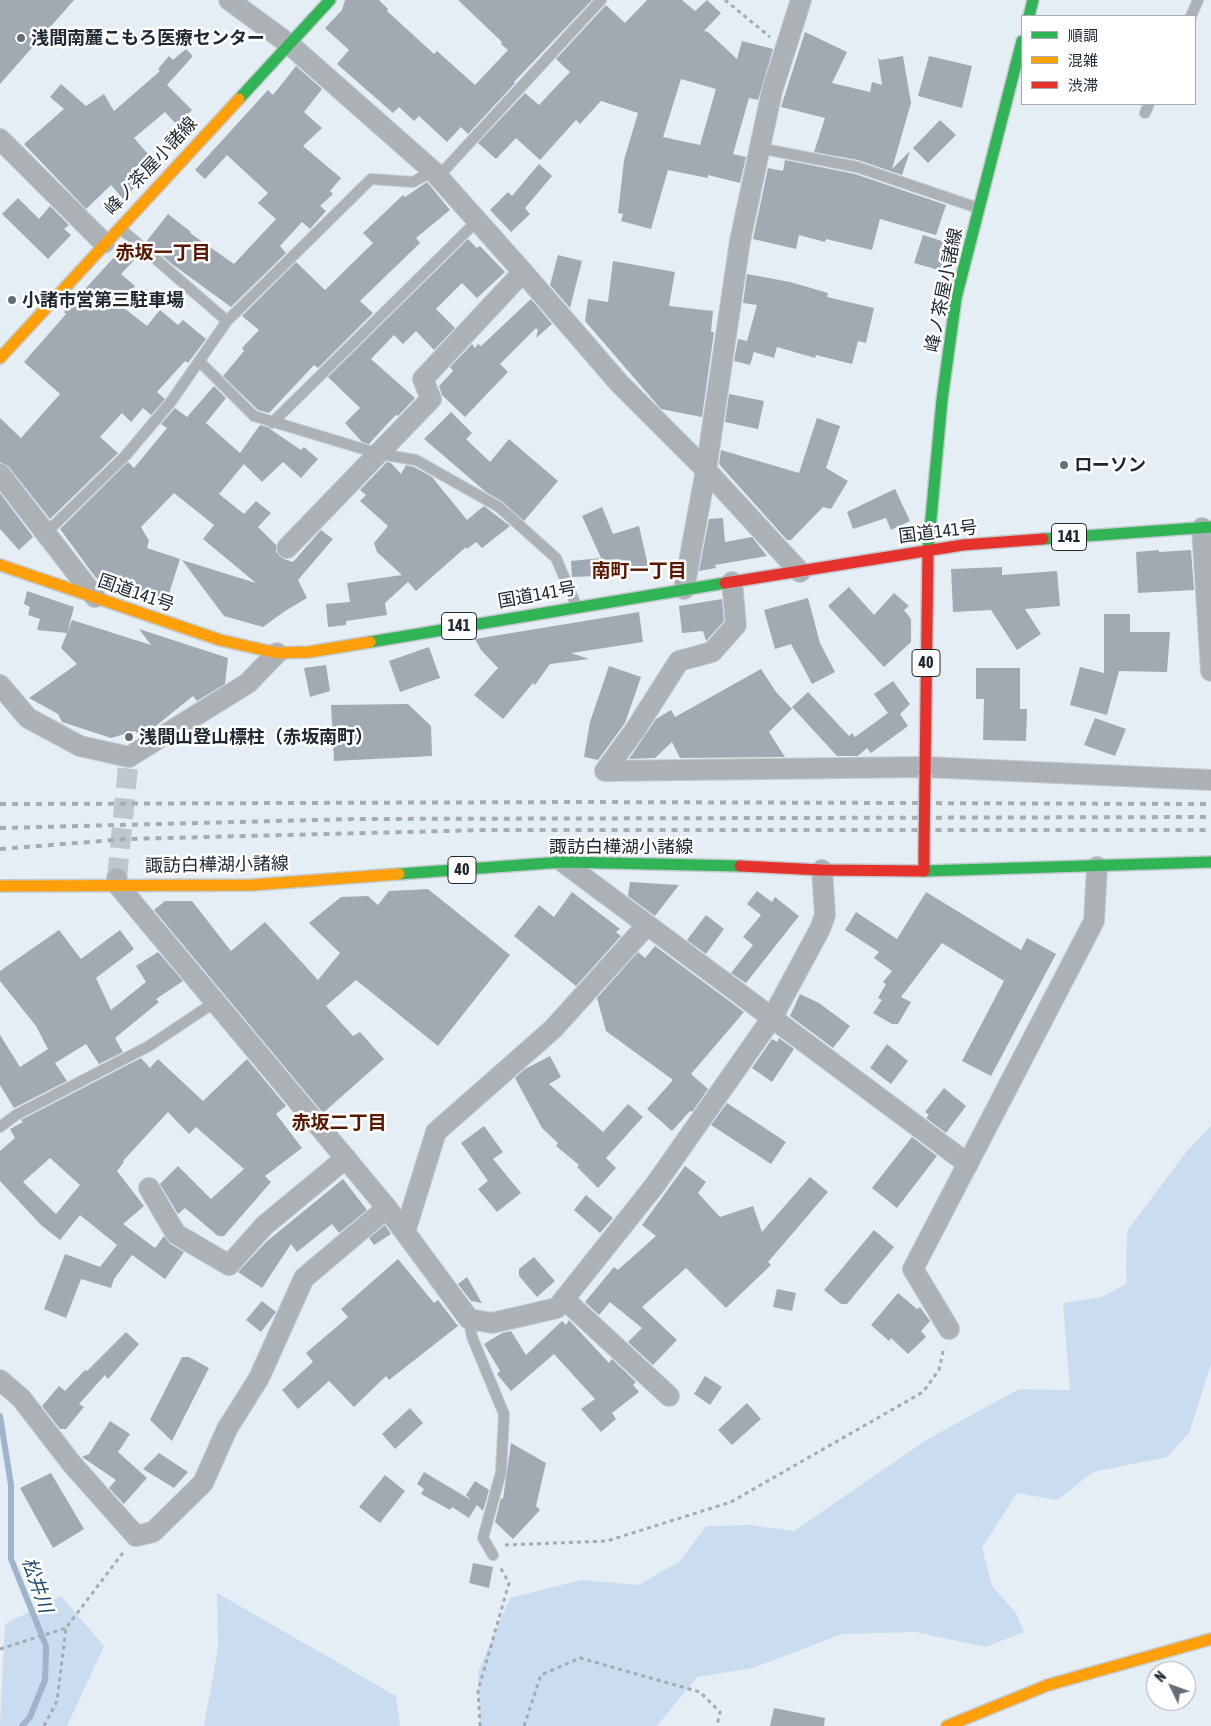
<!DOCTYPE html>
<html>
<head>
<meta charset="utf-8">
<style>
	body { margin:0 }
	#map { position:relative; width:1211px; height:1726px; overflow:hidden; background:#e5edf5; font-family:"Asap Condensed","Noto Sans JP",sans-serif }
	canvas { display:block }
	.legend { position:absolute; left:1021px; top:15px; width:175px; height:90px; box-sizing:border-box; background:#fff; border:1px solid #a6a9ad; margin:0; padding:6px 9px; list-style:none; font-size:15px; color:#202932 }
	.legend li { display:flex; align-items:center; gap:10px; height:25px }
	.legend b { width:25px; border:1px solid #a6a9ad }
	.north { position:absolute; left:1146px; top:1661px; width:50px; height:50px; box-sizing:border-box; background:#fff; border:1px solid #a6a9ad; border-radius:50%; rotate:312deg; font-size:14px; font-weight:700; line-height:20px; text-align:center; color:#202932 }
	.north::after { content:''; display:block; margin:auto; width:18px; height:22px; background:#656e76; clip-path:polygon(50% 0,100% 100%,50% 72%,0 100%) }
</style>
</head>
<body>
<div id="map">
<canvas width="1211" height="1726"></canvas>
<ul class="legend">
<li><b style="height:6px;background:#30b455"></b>順調</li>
<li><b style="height:6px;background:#ff9f0a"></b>混雑</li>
<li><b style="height:6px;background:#e5322d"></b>渋滞</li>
</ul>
<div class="north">N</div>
</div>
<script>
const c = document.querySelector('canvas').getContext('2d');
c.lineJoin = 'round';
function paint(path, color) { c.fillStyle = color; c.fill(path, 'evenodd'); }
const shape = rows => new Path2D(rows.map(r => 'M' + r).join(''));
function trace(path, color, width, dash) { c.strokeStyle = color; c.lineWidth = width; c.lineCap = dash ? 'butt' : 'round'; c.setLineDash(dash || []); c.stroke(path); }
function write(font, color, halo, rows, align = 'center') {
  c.font = font + ' "Asap Condensed","Noto Sans JP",sans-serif'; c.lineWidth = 5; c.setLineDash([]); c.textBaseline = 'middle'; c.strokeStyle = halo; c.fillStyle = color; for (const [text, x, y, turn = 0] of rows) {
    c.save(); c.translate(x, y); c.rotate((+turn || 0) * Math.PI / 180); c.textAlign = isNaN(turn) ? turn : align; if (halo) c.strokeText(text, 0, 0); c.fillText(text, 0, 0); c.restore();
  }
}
paint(shape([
	[1211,1126,1211,1364,1189,1433,1167,1457,1093,1472,1057,1500,1017,1493,982,1548,992,1586,1016,1613,1024,1632,986,1647,915,1632,842,1634,753,1668,697,1677,657,1726,480,1726,478,1672,510,1598,581,1580,639,1585,680,1561,706,1526,750,1525,794,1531,928,1439,1019,1389,1070,1390,1063,1303,1102,1297,1126,1284,1127,1231,1187,1151],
	[217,1593,396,1696,400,1726,204,1726,218,1648],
	[61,1596,104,1646,67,1726,0,1726,5,1624]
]), '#cadcef');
trace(shape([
	[0,1416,11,1485,11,1559,46,1646,46,1655,45,1680,30,1717,22,1726]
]), '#9fb4ca', 6);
paint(shape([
	[0,0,74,0,0,84],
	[345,0,379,0,388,9,387,11,434,54,437,51,475,85,508,50,501,44,502,42,458,0,592,0,514,82,515,83,468,134,461,127,447,142,419,116,414,121,399,107,393,113,337,64,349,50,325,28,342,10],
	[647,0,682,0,695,11,707,0,721,13,704,31,708,32,737,59,742,41,773,49,758,100,749,98,733,154,746,157,740,183,708,175,708,178,668,170,651,229,621,221,623,214,618,213,624,160,638,113,601,101,580,124,576,120,540,160,516,138,496,159,478,143,525,93,539,105,570,72,556,59,606,5,625,23],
	[681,79,716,89,700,145,663,137],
	[805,32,847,52,832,83,870,92,872,82,882,85,878,58,880,60,903,56,911,103,892,169,910,151,902,175,858,160,814,152,825,118,781,107],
	[186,49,193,56,167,85,192,110,177,125,165,112,134,138,155,162,124,200,111,185,86,209,24,144,64,109,50,97,61,84,86,106,104,94,114,111,160,71,158,69,169,56,173,60],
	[929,56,972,66,962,108,918,96],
	[296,66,322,89,304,112,322,128,303,146,341,178,330,191,333,194,320,206,326,211,310,229,302,222,280,246,286,253,231,307,172,264,146,242,168,214,191,232,190,233,234,264,276,219,258,203,268,193,227,155,205,179,195,170,268,90,273,95],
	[940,120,956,135,928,163,913,148],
	[785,160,855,174,946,205,936,235,880,219,872,250,826,239,825,242,799,235,796,249,753,239,768,168,783,171],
	[539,164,552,176,525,208,530,214,511,232,490,210,508,192,512,196],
	[427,182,450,210,416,238,420,243,360,301,373,313,318,368,314,365,269,413,258,410,223,376,244,351,242,348,259,330,242,316,296,262,325,290,373,243,363,233,403,195,405,197],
	[18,198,39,219,50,206,69,225,64,229,71,235,48,259,2,214],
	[923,235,951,244,942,271,914,263],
	[468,239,477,248,480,246,505,272,477,298,462,283,436,309,455,328,434,350,416,331,403,344,394,335,371,359,415,398,398,416,396,415,389,422,369,444,362,442,345,423,360,408,328,377],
	[127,243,139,255,121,274,135,286,119,304,147,326,160,310,178,325,183,320,206,339,188,363,185,361,157,392,165,399,151,415,143,408,131,422,122,413,100,437,118,453,50,519,9,467,0,462,0,418,21,438,60,394,24,362,66,314,64,312],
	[558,255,582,261,570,308,550,285],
	[613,261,675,272,669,306,713,311,711,332,714,332,702,417,661,409,585,321,588,299,608,302],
	[747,274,790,282,828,293,827,297,874,308,866,343,858,341,852,364,816,355,815,358,777,347,774,358,754,352,750,365,734,361,738,339,747,341,757,305,743,303],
	[531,299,552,324,536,338,538,330,536,328,500,364,508,372,465,417,442,395,439,386,453,371,450,367,472,344,475,348,478,344,481,346],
	[214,386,226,398,206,423,240,453,260,425,267,427,301,450,304,447,318,459,301,478,283,462,262,482,244,464,219,494,244,514,256,501,271,513,258,527,276,545,276,552,284,559,293,562,321,530,333,539,298,580,307,598,285,611,263,627,224,616,182,560,256,583,203,539,214,525,174,493,141,527,149,541,147,548,180,559,167,600,135,589,134,592,96,578,60,529,128,462,134,468,167,428,161,424,175,408,187,417],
	[729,394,764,401,758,429,725,422],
	[451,412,472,433,466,439,490,462,509,439,558,481,524,521,503,502,486,492,424,439],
	[817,418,840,426,826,468,848,481,831,509,823,507,791,540,787,540,719,464,721,450,799,473],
	[387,462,391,463,401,474,406,465,414,467,432,477,467,520,484,506,510,526,482,548,476,542,467,549,466,547,416,591,408,582,385,603,387,615,346,621,346,625,328,627,326,604,350,602,347,583,402,575,377,552,374,543,388,526,360,501,366,495,360,490],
	[895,489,910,521,891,530,886,518,853,529,847,512],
	[0,493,33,537,19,550,0,529],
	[602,507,613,534,639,526,649,570,621,575,572,577,571,561,601,558,582,516],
	[723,518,725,542,752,537,767,556,715,565,716,568,699,571,709,519],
	[1159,550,1159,552,1191,550,1194,590,1138,593,1136,552],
	[1002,567,1002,575,1057,571,1060,606,1025,609,1041,634,1017,650,991,610,953,612,951,569],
	[849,587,874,615,894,593,909,606,904,610,911,619,911,642,884,667,828,606],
	[27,591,74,607,67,633,37,630,40,619,28,615,30,607,24,604],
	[808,598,820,643,835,672,812,684,791,644,775,649,764,610],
	[722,599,724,621,706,641,703,631,682,633,679,606],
	[639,612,643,642,571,653,589,659,550,664,535,685,533,683,503,719,474,695,498,668,481,650,475,639],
	[1104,614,1130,614,1130,632,1170,632,1167,672,1119,671,1107,715,1070,705,1080,667,1104,673],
	[72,620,151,645,139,629,228,658,225,684,197,701,193,696,157,725,140,736,135,731,111,738,62,722,58,714,29,698,77,664,61,648],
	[429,647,440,678,400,692,389,661],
	[326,665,330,691,310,697,304,668],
	[609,666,641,677,625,723,598,760,584,757,590,722],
	[976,668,1020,668,1020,709,1027,709,1026,741,983,740,984,699,976,699],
	[761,669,776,692,792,709,769,732,785,757,680,758,672,742,655,758,629,759,656,719,671,710,675,717],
	[893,681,910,704,900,714,908,726,871,753,867,748,858,756,837,756,792,707,808,692,849,736,852,733,855,737,888,713,874,694],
	[408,704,431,726,432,756,334,761,331,705],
	[1095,718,1126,729,1115,756,1084,745],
	[630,882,679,885,655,916,628,896],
	[428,889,510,955,438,1046,356,980,326,1006,353,1036,360,1032,384,1059,323,1113,154,910,165,901,192,901,231,951,265,922,318,980,340,953,309,923,341,897,368,896,378,905,389,891],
	[757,891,772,902,775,897,799,916,746,983,731,973,753,945,743,937,761,915,747,904],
	[572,892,620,929,616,932,621,936,576,986,514,936,539,905,554,917],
	[926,892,1021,950,1027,938,1056,954,991,1076,962,1061,1004,981,942,943,901,997,911,1002,898,1024,892,1024,873,1013,882,1000,878,998,886,984,883,982,892,971,874,958,879,952,845,930,856,912,897,939],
	[706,915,724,929,706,954,687,940],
	[59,930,81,959,120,930,134,949,96,978,111,1010,146,982,136,966,158,952,183,981,156,999,159,1002,115,1038,123,1052,99,1064,86,1044,55,1063,67,1081,14,1108,0,1085,0,1035,20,1067,48,1049,36,1026,0,981,0,971],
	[655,946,744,1012,691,1074,708,1089,692,1112,690,1111,672,1131,647,1109,673,1080,606,1031,597,998,638,952,645,958],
	[800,994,819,1003,850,1026,833,1048,790,1016],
	[779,1038,794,1049,772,1082,752,1068,772,1039,777,1042],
	[887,1044,908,1061,891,1084,870,1068],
	[550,1056,561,1077,549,1084,603,1132,628,1104,643,1117,606,1158,616,1168,598,1188,577,1167,579,1165,556,1146,558,1143,542,1128,515,1078,525,1069],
	[141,1058,150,1068,158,1059,203,1101,247,1059,286,1106,276,1114,302,1148,265,1176,271,1182,224,1236,218,1236,185,1208,178,1214,160,1184,178,1166,211,1199,244,1169,196,1127,189,1134,168,1112,123,1161,124,1162,117,1171,144,1206,123,1224,155,1248,164,1236,170,1244,184,1252,165,1279,132,1255,114,1279,111,1288,81,1279,66,1318,44,1309,65,1254,100,1267,117,1245,80,1215,60,1240,41,1225,0,1181,0,1151,15,1138,10,1129,23,1122,21,1120],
	[50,1158,80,1185,56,1214,23,1182],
	[944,1088,966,1106,946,1133,926,1118,929,1115,925,1112],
	[727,1103,786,1142,771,1164,711,1125],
	[484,1126,503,1152,493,1159,521,1193,497,1212,478,1189,488,1181,461,1143],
	[912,1137,937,1156,897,1208,872,1188],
	[685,1166,706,1182,698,1193,720,1217,753,1206,762,1232,810,1177,828,1192,768,1262,771,1265,726,1308,686,1268,642,1307,677,1340,653,1365,628,1342,642,1328,610,1302,599,1315,585,1302,614,1267,618,1270,656,1236,642,1225],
	[343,1179,367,1210,339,1233,332,1224,297,1252,291,1244,262,1288,238,1272,266,1242],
	[586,1195,613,1218,600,1233,574,1210],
	[385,1225,391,1234,374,1245,369,1238],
	[874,1230,894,1247,847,1304,841,1304,824,1290],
	[534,1257,555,1281,537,1297,519,1276,519,1269],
	[398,1259,434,1303,438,1300,458,1326,389,1380,386,1376,354,1407,329,1381,298,1409,282,1390,313,1362,306,1353,348,1317,341,1309],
	[467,1277,482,1303,471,1301,458,1284],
	[777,1289,796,1293,792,1311,773,1307],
	[898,1293,917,1309,920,1307,930,1321,921,1331,926,1337,908,1354,891,1338,889,1341,871,1325],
	[262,1301,276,1312,261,1332,246,1320],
	[569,1320,609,1363,612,1359,636,1382,633,1385,639,1392,612,1413,616,1419,601,1432,581,1409,595,1399,554,1354,511,1391,497,1374,500,1371,484,1344,502,1333,511,1331,526,1355,562,1321,566,1325],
	[126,1332,139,1344,108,1379,105,1375,79,1404,84,1407,66,1429,60,1429,42,1406,59,1386,65,1391,85,1370,87,1371],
	[182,1357,189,1357,209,1368,172,1441,150,1420],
	[705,1376,722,1387,710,1405,694,1394],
	[747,1403,761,1419,732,1445,718,1430],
	[410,1408,423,1423,395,1449,382,1434],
	[110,1421,130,1434,118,1452,147,1478,124,1504,109,1488,116,1480,82,1457,89,1454],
	[511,1443,546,1463,536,1506,540,1510,513,1539,495,1522,501,1498,503,1499],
	[159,1453,188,1472,174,1488,143,1469],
	[424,1472,471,1500,466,1495,475,1481,489,1490,483,1511,477,1505,469,1518,452,1507,450,1510,421,1494,424,1489,417,1484],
	[51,1473,84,1529,53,1548,20,1488],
	[385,1475,405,1491,380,1523,359,1507],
	[473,1563,493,1567,489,1588,469,1583],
	[774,1708,825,1718,824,1726,770,1726]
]), '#a1aab2');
trace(shape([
	[117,878,129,757]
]), '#bec6ce', 20, [20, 10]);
const lane = shape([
	[1191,16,1198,0],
	[1145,113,1149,104],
	[759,148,857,167,978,208],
	[438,177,601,0],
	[120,228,227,321],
	[199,361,254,416,380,454,416,460,499,507,556,558,576,605],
	[272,423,477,221],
	[46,533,126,455,170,403,227,321,371,179,413,182,433,171],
	[0,1127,16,1115,149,1046,215,1002],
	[469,1319,472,1337,504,1414,501,1472,483,1538,493,1555]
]);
const street = shape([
	[229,0,289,44,433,171,523,272,619,383,706,470,800,572],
	[0,139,104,243],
	[0,474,95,597],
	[1202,528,1211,671],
	[287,548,431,399,423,379,523,272],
	[732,582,736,625,712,652,679,661,635,730,605,771,925,767,1211,780],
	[684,589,706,470,740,241,772,91,801,0],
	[0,685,28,718,80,746,129,757,248,683,277,653],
	[563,862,968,1164],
	[117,878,117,884,387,1208,469,1319,492,1323,557,1308,655,1185,772,1018,820,929,825,915,822,870],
	[149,1188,176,1234,229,1265,265,1225,346,1158],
	[405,1232,436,1132,553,1029,647,925],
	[564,1299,669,1396],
	[949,1329,913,1269,1094,921,1097,867],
	[0,1380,21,1398,72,1464,136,1536,153,1532,203,1483,227,1429,259,1378,304,1278,387,1208]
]);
const fast = shape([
	[1029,16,1033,0],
	[239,99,330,0],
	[1043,539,1211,527],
	[928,551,942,400,956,298,1022,41],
	[370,642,725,583],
	[924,871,1211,862],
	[399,874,563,862,740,866]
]);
const slow = shape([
	[0,358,239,99],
	[0,565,220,640,277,653,309,652,370,642],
	[0,886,252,885,399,874],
	[947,1726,1048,1685,1211,1639]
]);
const jam = shape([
	[725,583,963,545,1043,539],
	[925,774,928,551],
	[740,866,822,870,924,871,924,853]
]);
trace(lane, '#c3cad0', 12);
trace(street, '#c3cad0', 22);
trace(fast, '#c3cad0', 14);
trace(slow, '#c3cad0', 14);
trace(jam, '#c3cad0', 14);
trace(shape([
	[725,0,770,37],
	[505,1545,607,1541,731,1502,923,1392,939,1370,944,1347],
	[0,1649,66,1628],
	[44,1726,57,1701,66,1628,125,1550],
	[480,1726,478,1691,509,1583,500,1567],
	[524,1726,541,1675,580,1658,700,1692,720,1712,717,1726]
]), '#a6abae', 3, [4, 4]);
trace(lane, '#abb1b4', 10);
trace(street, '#abb1b4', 20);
trace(fast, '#30b455', 11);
trace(slow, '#ff9f0a', 11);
trace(jam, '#e5322d', 11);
trace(shape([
	[0,804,584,802,1211,804],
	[0,828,356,819,1211,817],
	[0,849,127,839,485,830,1211,830]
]), '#a7acb0', 4, [6, 6]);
const jamBridge = shape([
	[924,853,925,774]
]);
trace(jamBridge, '#c3cad0', 14, []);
trace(jamBridge, '#e5322d', 11);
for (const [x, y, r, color] of [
	[21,38,5,"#656e76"],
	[12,300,5,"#656e76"],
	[1064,465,5,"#656e76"],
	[129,737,5,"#656e76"]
]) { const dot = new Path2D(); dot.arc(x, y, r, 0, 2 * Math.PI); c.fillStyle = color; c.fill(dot); trace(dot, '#fff', 2); }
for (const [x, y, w] of [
	[1069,537,35],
	[459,626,35],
	[926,663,28],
	[462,870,28]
]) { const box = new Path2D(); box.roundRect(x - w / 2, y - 13.5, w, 27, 4); c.fillStyle = '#fff'; c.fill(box); trace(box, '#202932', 1); }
write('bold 16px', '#202932', null, [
	["141",1069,537],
	["141",459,626],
	["40",926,663],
	["40",462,870]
]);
write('bold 18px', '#202932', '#fff', [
	["浅間南麓こもろ医療センター",31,38],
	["小諸市営第三駐車場",22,300],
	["ローソン",1074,465],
	["浅間山登山標柱（赤坂南町）",139,737]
], 'left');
write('18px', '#202932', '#fff', [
	["峰ノ茶屋小諸線",151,166,-47],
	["峰ノ茶屋小諸線",944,290,-79],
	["国道141号",938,532,-7],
	["国道141号",136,593,19],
	["国道141号",537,595,-10],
	["諏訪白樺湖小諸線",621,847],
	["諏訪白樺湖小諸線",217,865,-1]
]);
write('bold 19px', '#591802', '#fff', [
	["赤坂一丁目",163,253],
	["南町一丁目",639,571],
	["赤坂二丁目",339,1123]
]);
write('italic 19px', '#204b71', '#fff', [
	["松井川",37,1585,71]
]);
</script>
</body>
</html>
